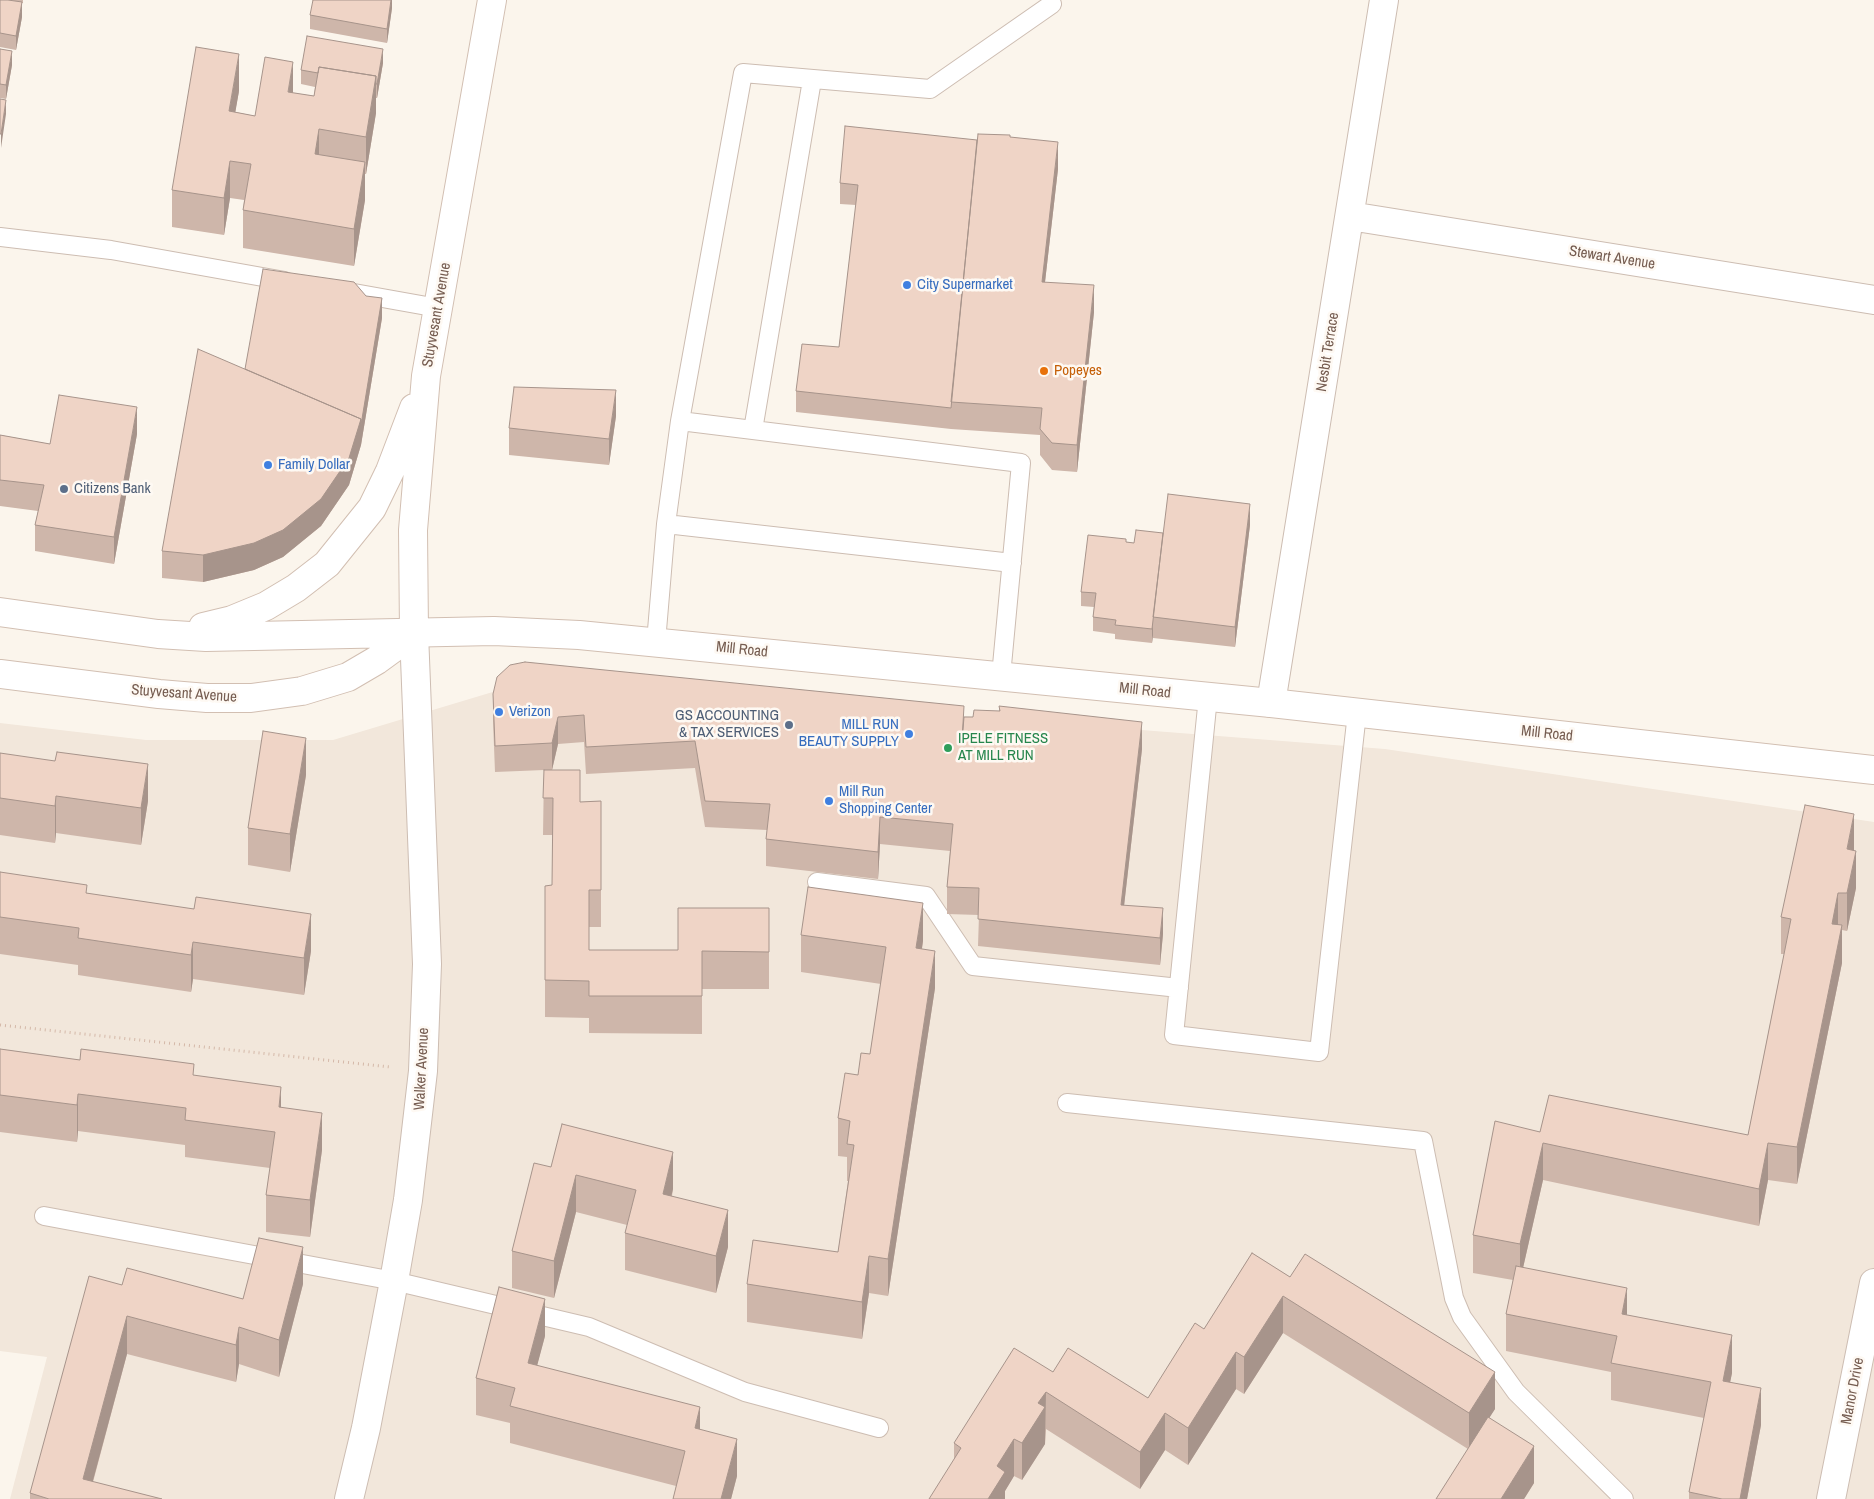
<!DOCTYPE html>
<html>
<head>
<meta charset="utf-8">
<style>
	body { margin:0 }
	canvas { display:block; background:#fbf5ec }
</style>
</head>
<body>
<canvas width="1874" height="1499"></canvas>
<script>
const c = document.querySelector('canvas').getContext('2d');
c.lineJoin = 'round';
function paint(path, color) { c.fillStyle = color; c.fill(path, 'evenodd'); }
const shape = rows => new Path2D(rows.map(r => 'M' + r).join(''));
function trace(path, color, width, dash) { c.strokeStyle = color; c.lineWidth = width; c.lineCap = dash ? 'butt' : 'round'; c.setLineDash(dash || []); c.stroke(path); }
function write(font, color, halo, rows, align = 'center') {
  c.font = font + ' "Archivo Narrow",sans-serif'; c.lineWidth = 5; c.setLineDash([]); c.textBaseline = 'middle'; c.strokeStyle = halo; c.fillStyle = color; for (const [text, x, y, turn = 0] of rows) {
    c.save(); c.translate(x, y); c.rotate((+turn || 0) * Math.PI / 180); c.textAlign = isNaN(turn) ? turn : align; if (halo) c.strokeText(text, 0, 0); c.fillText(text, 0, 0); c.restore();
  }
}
paint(shape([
	[526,682,1385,749,1874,822,1874,1499,10,1499,47,1357,0,1351,0,723,146,740,333,740]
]), '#f2e7db');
const lane = shape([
	[0,237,111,250,285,281],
	[343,291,438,308],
	[680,421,1021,463,1001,676],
	[753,430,812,80],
	[666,524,1012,563],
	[656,642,666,524,680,421,743,73,930,89,1052,4],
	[1208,697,1174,1035,1319,1052,1357,713],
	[817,882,926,896,973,966,1179,988],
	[1067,1103,1423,1141,1454,1298,1462,1317,1516,1392,1624,1499],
	[44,1216,394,1281,589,1327,745,1392,879,1428]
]);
const street = shape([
	[1350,216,1874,300],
	[1271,703,1384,0],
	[349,1499,366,1428,394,1281,408,1200,423,1071,427,964,414,633],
	[1831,1499,1874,1283]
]);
const secondary = shape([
	[0,612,158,634,206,637,494,631,579,635,1271,703,1874,770],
	[203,627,232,620,266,606,296,588,327,564,372,508,390,471,414,408],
	[414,633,413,530,426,376,492,0],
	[0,674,159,694,207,698,251,698,302,691,348,677,377,660,414,633]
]);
trace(lane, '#cdbdb2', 20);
trace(street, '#cdbdb2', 30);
trace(secondary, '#d2bfb2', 30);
trace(shape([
	[0,1025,390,1067]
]), '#d4b8a8', 3, [1, 4]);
trace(lane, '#fff', 18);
trace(street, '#fff', 28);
trace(secondary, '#fff', 28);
paint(shape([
	[0,0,23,0,23,3,22,3,22,17,16,50,0,47],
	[392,0,392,8,387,43,310,29,310,15],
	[0,49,12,65,6,99,0,98],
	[383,63,377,98,376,98,376,113,366,174,365,174,365,200,354,266,243,248,243,210,244,200,230,198,224,235,172,227,172,190,239,91,235,112,255,116,293,93,314,96,315,87,301,84,301,70],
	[1010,137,1058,169,1045,282,1094,312,1077,472,1052,470,1040,455,1040,435,951,429,796,412,796,391,839,347,856,205,840,204,840,183,977,140],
	[382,318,361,445,349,485,321,526,283,557,254,570,203,582,162,578,162,551,245,369],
	[616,416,609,465,509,455,509,428],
	[137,434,114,564,35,551,35,525,38,511,0,506,0,435,50,444],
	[1250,525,1235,647,1153,638,1153,635,1152,643,1115,639,1115,634,1093,631,1093,617,1094,607,1081,606,1081,592,1126,542,1134,543,1163,533],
	[493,694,964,719,999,711,999,706,1142,749,1124,906,1163,934,1160,965,978,946,979,915,947,914,947,887,950,851,880,844,878,879,766,866,766,839,767,830,705,827,695,768,586,774,584,742,558,744,552,770,580,802,601,801,601,927,589,927,589,950,678,950,769,908,769,989,702,989,702,1034,589,1033,589,1018,545,1017,545,886,552,885,553,835,543,835,544,770,495,772,493,721],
	[0,753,148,801,141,845,56,833,55,843,0,835],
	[306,775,290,872,248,865,248,828],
	[1854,851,1856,888,1847,931,1842,930,1842,963,1797,1184,1768,1180,1759,1226,1543,1180,1523,1268,1627,1315,1732,1373,1730,1382,1761,1425,1747,1499,1689,1499,1689,1492,1704,1418,1611,1400,1611,1372,1506,1351,1506,1314,1513,1280,1473,1273,1473,1235,1540,1132,1748,1135,1784,954,1781,954,1781,917],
	[0,872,87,893,311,951,304,995,193,979,191,992,78,975,78,965,0,954],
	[801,935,923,941,922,949,935,988,888,1296,869,1293,862,1339,747,1322,747,1284,838,1252,848,1181,847,1181,847,1157,838,1156,838,1118,858,1075,870,1054,881,984,801,972],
	[0,1049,194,1076,281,1107,322,1150,310,1237,266,1232,266,1195,270,1168,185,1157,185,1145,78,1131,77,1142,0,1132],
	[551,1167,673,1189,672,1196,728,1247,716,1293,625,1270,625,1233,627,1225,576,1212,554,1298,512,1288,512,1251],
	[1252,1253,1495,1409,1489,1417,1534,1483,1524,1499,1436,1499,1468,1449,1283,1333,1244,1394,1236,1389,1188,1465,1165,1450,1140,1489,1046,1429,1045,1444,1022,1480,1014,1476,1005,1491,1005,1499,954,1459,954,1443,1053,1372,1148,1398,1204,1329],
	[303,1284,279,1377,239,1364,236,1382,127,1354,93,1482,162,1499,30,1499,30,1493,122,1285,243,1299],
	[545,1336,537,1365,700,1429,737,1476,731,1499,673,1499,676,1486,510,1443,510,1423,476,1415,476,1378]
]), '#ceb6aa');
paint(shape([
	[391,0,392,0,392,8,387,43,387,29],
	[22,2,22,17,16,50,16,36],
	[383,49,383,63,377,98,377,84],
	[12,51,12,65,6,99,6,85],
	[239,54,239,91,229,149,229,111],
	[293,62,293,99,288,92],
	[376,76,376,113,366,174,366,137],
	[6,100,6,114,1,148,1,134],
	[319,129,319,166,315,154],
	[1058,142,1058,169,1042,308,1042,282],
	[230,161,230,198,224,235,224,198],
	[365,162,365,200,354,266,354,229],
	[1094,285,1094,312,1077,472,1077,445],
	[382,298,382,318,361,445,349,485,321,526,283,557,254,570,203,582,203,555],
	[616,390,616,416,609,465,609,439],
	[137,407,137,434,114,564,114,537],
	[1250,504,1250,525,1235,647,1235,627],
	[1153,621,1153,635,1152,643,1152,629],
	[558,717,558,744,552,770,552,743],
	[1142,722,1142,749,1121,932,1121,905],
	[306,738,306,775,290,872,290,834],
	[148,764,148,801,141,845,141,808],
	[56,796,56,833,55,843,55,806],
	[1854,814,1854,852,1847,849],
	[880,817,880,844,878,879,878,852],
	[1856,851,1856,888,1847,931,1847,893],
	[1838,893,1838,930,1832,924],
	[923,903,923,941,916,985,916,948],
	[1163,908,1163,934,1160,965,1160,938],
	[311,914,311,951,304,995,304,958],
	[1842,925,1842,963,1797,1184,1797,1147],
	[193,942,193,979,191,992,191,955],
	[935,951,935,988,888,1296,888,1259],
	[281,1087,281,1124,279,1107],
	[78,1094,78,1131,77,1142,77,1105],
	[322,1113,322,1150,310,1237,310,1200],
	[1543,1143,1543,1180,1520,1281,1520,1244],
	[1768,1143,1768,1180,1759,1226,1759,1189],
	[673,1152,673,1189,663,1231,663,1194],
	[576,1175,576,1212,554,1298,554,1261],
	[728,1210,728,1247,716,1293,716,1256],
	[303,1247,303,1284,279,1377,279,1340],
	[869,1256,869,1293,862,1339,862,1302],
	[1627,1288,1627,1325,1622,1314],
	[1283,1296,1283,1333,1244,1394,1244,1357],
	[545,1299,545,1336,528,1400,528,1363],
	[127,1316,127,1354,88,1499,83,1479],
	[239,1327,239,1364,236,1382,236,1345],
	[1732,1335,1732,1373,1723,1418,1723,1381],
	[1236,1352,1236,1389,1188,1465,1188,1428],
	[1495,1372,1495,1409,1469,1450,1469,1413],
	[1761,1388,1761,1425,1747,1499,1740,1499],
	[1046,1392,1045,1444,1022,1480,1022,1443,1038,1403],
	[700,1407,700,1444,695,1428],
	[1165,1413,1165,1450,1140,1489,1140,1452],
	[737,1439,737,1476,731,1499,721,1499],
	[1014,1439,1014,1476,1005,1491,1005,1499,988,1499,997,1466],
	[1534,1446,1534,1483,1524,1499,1501,1499]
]), '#a7948b');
const building = shape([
	[0,0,8,0,22,2,16,36,0,33,0,0],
	[313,0,391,0,387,29,310,15,313,0],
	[307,36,383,49,377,84,376,84,376,76,319,67,318,73,301,70,307,36],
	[196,47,239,54,229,111,255,116,265,57,293,62,288,92,314,96,319,67,376,76,366,137,319,129,315,154,365,162,354,229,243,210,251,164,230,161,224,198,172,190,196,47],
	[0,49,12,51,6,85,0,84,0,49],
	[0,99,6,100,1,134,0,134,0,99],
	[845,126,977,140,951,408,796,391,802,344,839,347,858,185,840,183,845,126],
	[978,134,1010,135,1010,137,1058,142,1042,282,1094,285,1077,445,1052,443,1040,429,1042,408,951,402,978,134],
	[263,269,354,282,366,296,382,298,361,425,361,419,245,369,263,269],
	[198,349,361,419,349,458,321,499,283,530,254,543,203,555,162,551,198,349],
	[514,387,616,390,609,439,509,428,514,387],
	[59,395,137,407,114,537,35,525,44,485,0,480,0,435,50,444,59,395],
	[1168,494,1250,504,1235,627,1153,617,1168,494],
	[1136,530,1163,533,1152,629,1115,625,1116,620,1093,617,1096,593,1081,592,1088,535,1126,539,1126,542,1134,543,1136,530],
	[525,662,964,706,962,741,964,717,973,717,974,710,1000,711,999,706,1142,722,1121,905,1163,908,1160,938,978,919,979,888,947,887,953,824,880,817,878,852,766,839,770,804,705,801,695,741,586,747,584,715,558,717,552,743,495,746,493,694,497,677,510,665,525,662],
	[263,731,306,738,290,834,248,828,263,731],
	[57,752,148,764,141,808,56,796,55,806,0,798,0,753,55,761,57,752],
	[544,770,580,770,580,802,601,801,601,890,589,890,589,950,678,950,678,908,769,908,769,952,702,951,702,996,589,996,589,981,545,980,545,886,552,885,553,798,543,798,544,770],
	[1805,805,1854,814,1847,849,1856,851,1847,893,1838,893,1832,924,1842,925,1797,1147,1768,1143,1759,1189,1543,1143,1520,1244,1473,1235,1495,1121,1540,1132,1549,1095,1748,1135,1791,919,1781,917,1805,805],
	[0,872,87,885,86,893,194,909,196,897,311,914,304,958,193,942,191,955,78,938,79,928,0,917,0,872],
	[808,887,923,903,916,948,935,951,888,1259,869,1256,862,1302,747,1284,753,1240,838,1252,854,1145,847,1144,850,1121,838,1118,845,1073,858,1075,861,1053,870,1054,886,947,801,935,808,887],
	[0,1049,80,1060,81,1049,194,1064,193,1075,281,1087,279,1107,322,1113,310,1200,266,1195,275,1132,185,1120,186,1108,78,1094,77,1105,0,1095,0,1049],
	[562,1124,673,1152,663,1194,728,1210,716,1256,625,1233,636,1190,576,1175,554,1261,512,1251,534,1163,551,1167,562,1124],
	[259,1238,303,1247,279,1340,239,1327,236,1345,127,1316,83,1479,162,1499,49,1499,30,1493,89,1276,122,1285,127,1268,243,1299,259,1238],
	[1252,1253,1290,1277,1305,1254,1495,1372,1469,1413,1283,1296,1244,1357,1236,1352,1188,1428,1165,1413,1140,1452,1046,1392,1038,1403,1045,1407,1022,1443,1014,1439,997,1466,1005,1472,988,1499,929,1499,961,1448,954,1443,1014,1348,1053,1372,1068,1348,1148,1398,1195,1323,1204,1329,1252,1253],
	[1516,1266,1627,1288,1622,1314,1732,1335,1723,1381,1761,1388,1740,1499,1722,1499,1689,1492,1711,1382,1611,1363,1617,1336,1506,1314,1516,1266],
	[499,1287,545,1299,528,1363,700,1407,695,1428,737,1439,721,1499,673,1499,685,1451,510,1406,515,1388,476,1378,499,1287],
	[1488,1417,1534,1446,1501,1499,1436,1499,1488,1417]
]);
paint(building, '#efd4c6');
trace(building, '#a7948b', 1);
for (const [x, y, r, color] of [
	[907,285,5,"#3f7fe0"],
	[1044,371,5,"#e8710a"],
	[268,465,5,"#3f7fe0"],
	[64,489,5,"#5c6f8a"],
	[499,712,5,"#3f7fe0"],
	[789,725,5,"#5c6f8a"],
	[909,734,5,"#3f7fe0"],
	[948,748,5,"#2e9e5b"],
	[829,801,5,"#3f7fe0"]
]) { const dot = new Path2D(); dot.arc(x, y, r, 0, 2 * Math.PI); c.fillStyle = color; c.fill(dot); trace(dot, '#fef9f3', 2); }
write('15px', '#755c50', '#fef9f3', [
	["Stewart Avenue",1612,258,9],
	["Stuyvesant Avenue",437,315,-80],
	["Nesbit Terrace",1328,352,-81],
	["Mill Road",742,650,6],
	["Mill Road",1145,691,6],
	["Stuyvesant Avenue",184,694,4],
	["Mill Road",1547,734,6],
	["Walker Avenue",422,1069,-87],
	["Manor Drive",1853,1391,-79]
]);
write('15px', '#366cbe', '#fef9f3', [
	["City Supermarket",917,285],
	["Family Dollar",278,465],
	["Verizon",509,712],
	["MILL RUN",899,725,"right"],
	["BEAUTY SUPPLY",899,742,"right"],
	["Mill Run",839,792],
	["Shopping Center",839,809]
], 'left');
write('15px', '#c56008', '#fef9f3', [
	["Popeyes",1054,371]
], 'left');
write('15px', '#4e5e75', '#fef9f3', [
	["Citizens Bank",74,489],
	["GS ACCOUNTING",779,716,"right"],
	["& TAX SERVICES",779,733,"right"]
], 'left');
write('15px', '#27864d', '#fef9f3', [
	["IPELE FITNESS",958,739],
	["AT MILL RUN",958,756]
], 'left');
</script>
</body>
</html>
